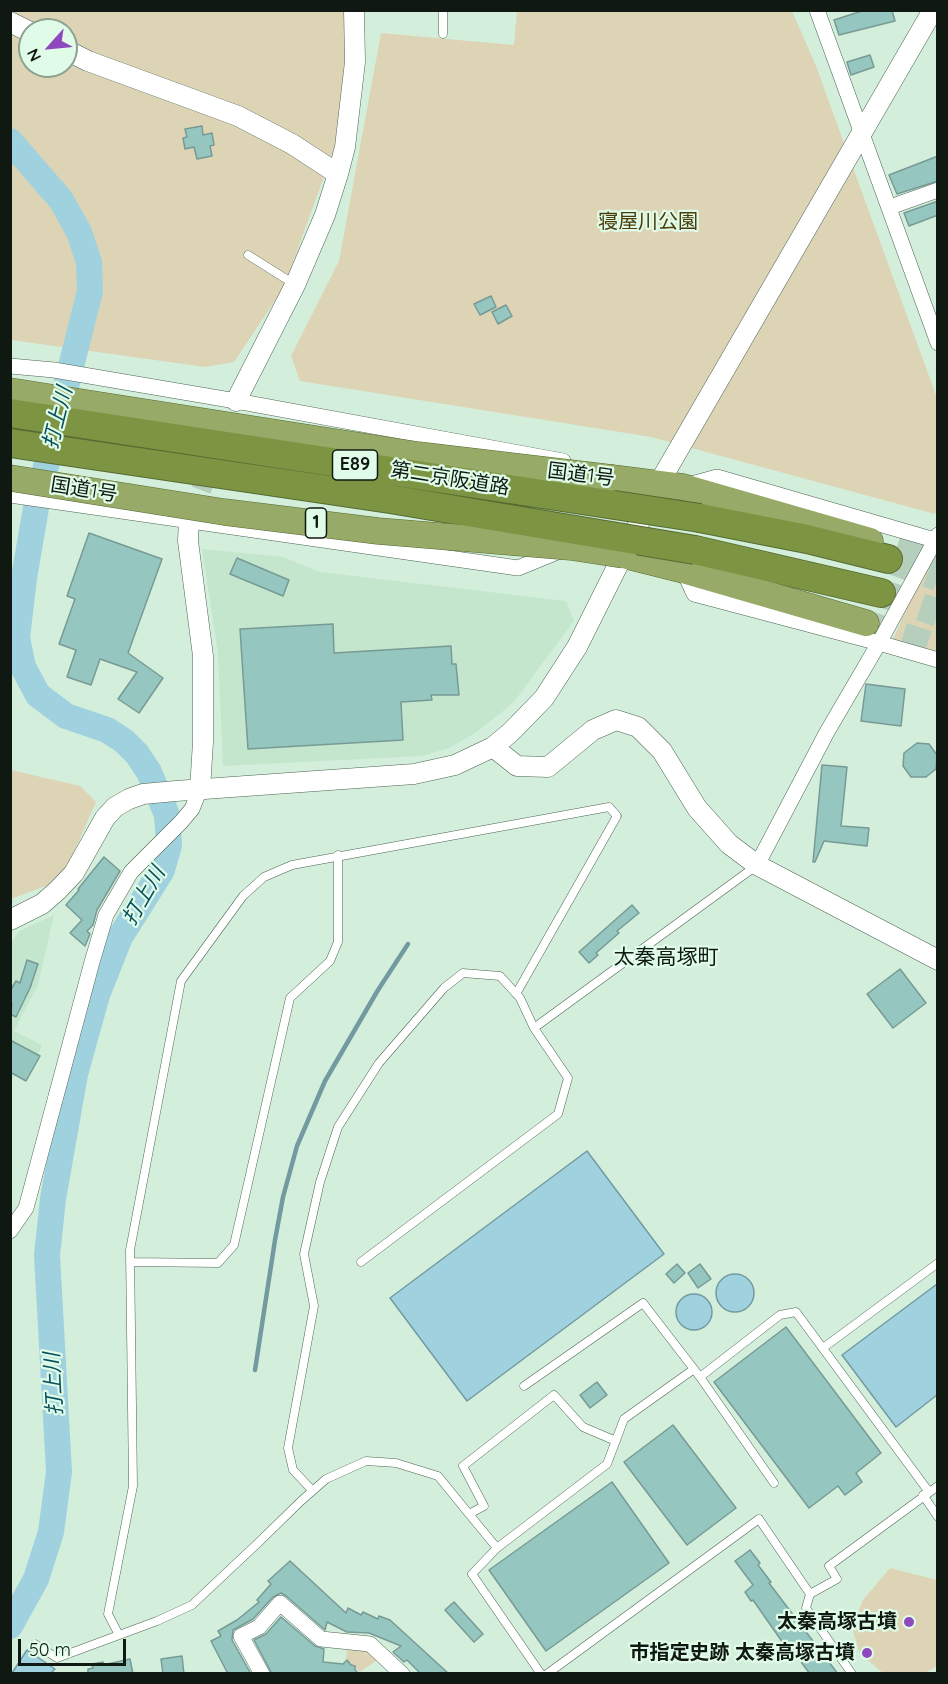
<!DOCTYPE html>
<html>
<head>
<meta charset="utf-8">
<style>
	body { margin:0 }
	#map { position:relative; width:948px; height:1684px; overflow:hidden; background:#d3efdb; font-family:Quicksand,sans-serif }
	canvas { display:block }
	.frame { position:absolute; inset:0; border:12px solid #0f1912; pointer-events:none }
	.north { position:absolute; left:18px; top:18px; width:60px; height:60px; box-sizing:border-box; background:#e0fce8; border:2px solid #8ca192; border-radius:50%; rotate:243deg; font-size:16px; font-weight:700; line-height:24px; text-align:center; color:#0f1912 }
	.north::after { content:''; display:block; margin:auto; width:21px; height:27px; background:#8d49bd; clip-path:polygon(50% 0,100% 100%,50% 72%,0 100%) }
	.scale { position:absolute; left:18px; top:1639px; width:108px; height:27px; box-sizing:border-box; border:3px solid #0f1912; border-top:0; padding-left:8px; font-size:18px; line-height:21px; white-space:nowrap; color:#0f1912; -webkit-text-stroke:4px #e0fce8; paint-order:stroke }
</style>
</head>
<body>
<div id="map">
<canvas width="948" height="1684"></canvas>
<div class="frame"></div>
<div class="north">N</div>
<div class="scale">50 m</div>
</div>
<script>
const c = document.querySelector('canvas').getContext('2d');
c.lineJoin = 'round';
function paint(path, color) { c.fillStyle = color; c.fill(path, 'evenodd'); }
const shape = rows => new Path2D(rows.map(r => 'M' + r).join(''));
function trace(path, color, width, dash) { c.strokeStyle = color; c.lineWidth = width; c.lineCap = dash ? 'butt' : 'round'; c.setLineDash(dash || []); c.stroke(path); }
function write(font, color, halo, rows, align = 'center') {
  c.font = font + ' Quicksand,"Noto Sans JP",sans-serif'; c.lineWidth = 4.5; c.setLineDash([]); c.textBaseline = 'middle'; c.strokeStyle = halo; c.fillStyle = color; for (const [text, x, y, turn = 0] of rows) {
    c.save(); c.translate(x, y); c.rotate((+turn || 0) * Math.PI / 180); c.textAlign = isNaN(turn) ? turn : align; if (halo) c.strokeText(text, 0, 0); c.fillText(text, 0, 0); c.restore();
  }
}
paint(shape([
	[202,549,283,557,320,572,566,601,574,621,513,703,477,732,449,748,422,756,223,766,218,653],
	[54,915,38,985,14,1031,42,1045,30,1075,17,1072,11,1081,11,942,20,931]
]), '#c3e6cd');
paint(shape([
	[11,11,346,11,342,127,284,287,234,362,205,367,11,340],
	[30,30,66,30,66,66,30,66],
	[517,11,792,11,816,66,937,398,937,508,935,514,651,437,300,381,291,356,339,261,381,33,514,45],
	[937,542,937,656,892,641],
	[11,770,80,786,96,802,68,865,48,885,11,899],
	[890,1568,937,1580,937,1666,925,1673,883,1673,860,1654,852,1628,863,1600],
	[347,1648,373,1650,380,1658,360,1672,346,1660]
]), '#ddd4b6');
const water = shape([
	[587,1151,664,1254,467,1401,390,1298,587,1151],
	'716 1293a19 19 0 1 1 38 0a19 19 0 1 1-38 0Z',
	[937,1284,937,1395,896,1427,842,1355,937,1284],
	'676 1312a18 18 0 1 1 36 0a18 18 0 1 1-36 0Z',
	[27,1650,55,1669,51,1673,12,1673,27,1650]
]);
paint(water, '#a0d1de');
trace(water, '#749aa1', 1.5);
trace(shape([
	[255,1370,275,1240,283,1197,297,1146,325,1081,378,990,408,944]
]), '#749aa1', 4.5);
trace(shape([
	[10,141,61,200,79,232,89,262,90,291,37,502,24,578,17,638,23,667,38,695,66,716,107,730,124,741,137,754,149,772,167,815,169,845,162,870,120,937,97,995,75,1074,53,1199,47,1255,59,1472,51,1532,36,1579,10,1626]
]), '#a0d1de', 26);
const building = shape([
	[865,10,892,10,895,21,839,35,834,20,865,10],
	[870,55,874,67,851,75,847,62,870,55],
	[202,126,203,135,212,133,214,145,210,146,212,156,197,159,194,147,185,149,183,138,187,137,185,129,202,126],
	[938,156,938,181,897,194,889,175,938,156],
	[938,201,938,215,909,226,904,213,938,201],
	[491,296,496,307,480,315,474,304,491,296],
	[506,305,512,316,498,324,492,312,506,305],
	[89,533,162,559,128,653,163,678,139,713,118,699,137,672,100,659,91,685,67,677,76,650,59,644,75,599,67,596,89,533],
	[237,558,289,580,283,596,230,574,237,558],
	[333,624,334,653,451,646,452,664,456,664,459,695,431,695,432,700,401,702,403,740,248,749,240,629,333,624],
	[866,684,905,689,901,726,861,721,866,684],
	[917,743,929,744,937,755,936,769,926,777,911,777,903,766,904,753,917,743],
	[822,765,847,767,841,826,869,828,867,846,824,841,815,862,813,862,822,765],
	[104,857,120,871,97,910,93,925,87,931,90,934,85,946,70,933,82,920,66,905,79,890,78,889,104,857],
	[632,905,639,913,617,931,619,933,596,953,598,955,589,963,579,952,632,905],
	[27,960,38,964,30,988,16,1017,10,1014,12,1004,10,1003,10,991,16,981,20,983,27,960],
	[900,969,926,1003,893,1028,867,994,900,969],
	[10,1040,40,1056,26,1081,10,1072,10,1040],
	[677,1264,685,1273,674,1283,666,1274,677,1264],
	[700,1264,711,1279,698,1288,688,1273,700,1264],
	[786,1327,881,1453,856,1473,862,1482,845,1495,838,1486,809,1508,714,1382,786,1327],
	[597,1382,607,1395,590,1408,580,1395,597,1382],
	[673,1425,736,1508,687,1545,624,1462,673,1425],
	[612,1482,669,1563,546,1651,489,1570,612,1482],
	[750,1550,760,1563,758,1565,771,1582,769,1583,838,1674,810,1674,793,1651,790,1653,753,1600,751,1601,745,1592,753,1585,735,1561,750,1550],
	[290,1561,346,1613,348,1608,361,1615,363,1612,378,1619,379,1616,390,1620,449,1674,421,1674,407,1660,404,1662,393,1652,401,1646,369,1633,347,1632,327,1622,325,1630,286,1596,281,1593,273,1597,253,1619,233,1630,232,1640,251,1674,228,1674,211,1641,221,1636,218,1631,237,1620,259,1602,257,1600,271,1584,268,1581,290,1561],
	[454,1602,483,1634,474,1642,445,1610,454,1602],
	[281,1617,315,1646,324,1649,323,1662,343,1664,347,1660,351,1665,355,1666,355,1670,359,1674,272,1674,254,1640,266,1634,281,1617],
	[182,1656,184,1674,163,1674,161,1659,182,1656],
	[130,1659,133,1674,88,1674,88,1669,93,1668,92,1664,103,1662,103,1665,130,1659]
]);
paint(building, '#95c7c0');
trace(building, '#779a95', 1.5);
trace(shape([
	[190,518,236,401]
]), '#b6cfbd', 20, [20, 10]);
trace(shape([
	[896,549,938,564],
	[866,623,938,647]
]), '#b6cfbd', 26, [26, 13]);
trace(shape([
	[888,559,938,577],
	[881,593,938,613]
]), '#b6cfbd', 28, [28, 14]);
const service = shape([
	[443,34,443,10],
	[248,255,294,284],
	[534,1028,756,866],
	[130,1262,218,1263,234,1245,290,998,330,961,338,942,338,855],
	[823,1348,938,1263],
	[700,1377,780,1315,796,1312,929,1492],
	[524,1386,643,1303,700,1377,774,1483],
	[312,1490,293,1470,288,1448,314,1306,304,1254,320,1182,338,1127,379,1063,444,988,463,973,500,976,520,998,534,1028,568,1078,558,1114,361,1262],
	[923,1495,938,1517],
	[469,1514,484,1506,463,1466,554,1395,583,1427,616,1441],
	[497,1548,607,1464,624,1419,694,1369],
	[810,1594,806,1608,852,1674],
	[119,1635,108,1614,133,1486,130,1250,181,981,243,896,264,877,292,865,609,807,617,816,516,994],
	[35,1644,57,1658,157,1621,192,1605,260,1541,301,1501,326,1479,366,1461,396,1463,438,1476,469,1514,497,1548,472,1574,541,1674],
	[547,1674,759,1519,810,1594,837,1579,829,1566,938,1486]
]);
const minor = shape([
	[817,10,938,343],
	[890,207,938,190],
	[10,366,54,370,236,401,563,461],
	[688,485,717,477,938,541],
	[10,495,518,568,562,550],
	[683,570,694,594,879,643,938,660],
	[757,865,827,732,879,643,938,535],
	[10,1231,26,1208,92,962,106,915,131,872,181,822,192,809,200,789],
	[262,1674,241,1636,259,1627,280,1603,321,1639,370,1644,402,1674]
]);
const tertiary = shape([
	[10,22,30,32],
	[66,50,88,61,238,116,292,144,338,174],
	[236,401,295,285,325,215,338,174,345,147,355,62,354,10],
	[189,520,188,541,203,656,203,742,200,789],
	[493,747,517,766,548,767,593,730,616,720,638,727,662,751,697,808,729,844,757,865,938,960],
	[10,920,42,904,58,890,74,873,105,818,115,807,129,799,143,794,176,791,414,774,455,765,493,747,511,732,544,698,577,647,659,483,933,10]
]);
const trunk = shape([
	[612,478,683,487,870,541],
	[623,555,683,570,866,623]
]);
const motorway = shape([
	[700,518,807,539,888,559],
	[695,550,881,593]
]);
trace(service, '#4c6453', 9);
trace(minor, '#4c6453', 16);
trace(tertiary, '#4c6453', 21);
trace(trunk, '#566a32', 27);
trace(motorway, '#566a32', 30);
trace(service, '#fff', 8);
trace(minor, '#fff', 15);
trace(tertiary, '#fff', 20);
trace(trunk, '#97aa68', 26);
trace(motorway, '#7d9543', 28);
const trunkBridge = shape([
	[10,391,418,455,612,478],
	[10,478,224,512,378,531,571,547,623,555]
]);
const motorwayBridge = shape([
	[10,413,700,518],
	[10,443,390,499,695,550]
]);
trace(trunkBridge, '#566a32', 27, []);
trace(motorwayBridge, '#566a32', 30, []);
trace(trunkBridge, '#97aa68', 26);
trace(motorwayBridge, '#7d9543', 28);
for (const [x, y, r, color] of [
	[909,1622,6,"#8d49bd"],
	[867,1653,6,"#8d49bd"]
]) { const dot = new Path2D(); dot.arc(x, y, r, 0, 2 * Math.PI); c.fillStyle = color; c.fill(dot); trace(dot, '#e0fce8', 2); }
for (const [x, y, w] of [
	[355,465,45],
	[316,523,21]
]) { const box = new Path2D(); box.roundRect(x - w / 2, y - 15, w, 30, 4.5); c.fillStyle = '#e0fce8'; c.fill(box); trace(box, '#0f1912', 1.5); }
write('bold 18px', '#0f1912', null, [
	["E89",355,465],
	["1",316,523]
]);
write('20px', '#4b3d0b', '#e0fce8', [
	["寝屋川公園",648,222]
]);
write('20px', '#0f1912', '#e0fce8', [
	["国道1号",581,475,7],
	["第二京阪道路",450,479,9],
	["国道1号",84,490,9]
]);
write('bold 20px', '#0f1912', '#e0fce8', [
	["太秦高塚古墳",897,1622],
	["市指定史跡 太秦高塚古墳",855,1653]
], 'right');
write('italic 21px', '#074f5d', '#e0fce8', [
	["打上川",58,418,-76],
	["打上川",144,896,-60],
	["打上川",54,1384,-93]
]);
write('21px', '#0f1912', '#e0fce8', [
	["太秦高塚町",666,958]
]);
</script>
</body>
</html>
